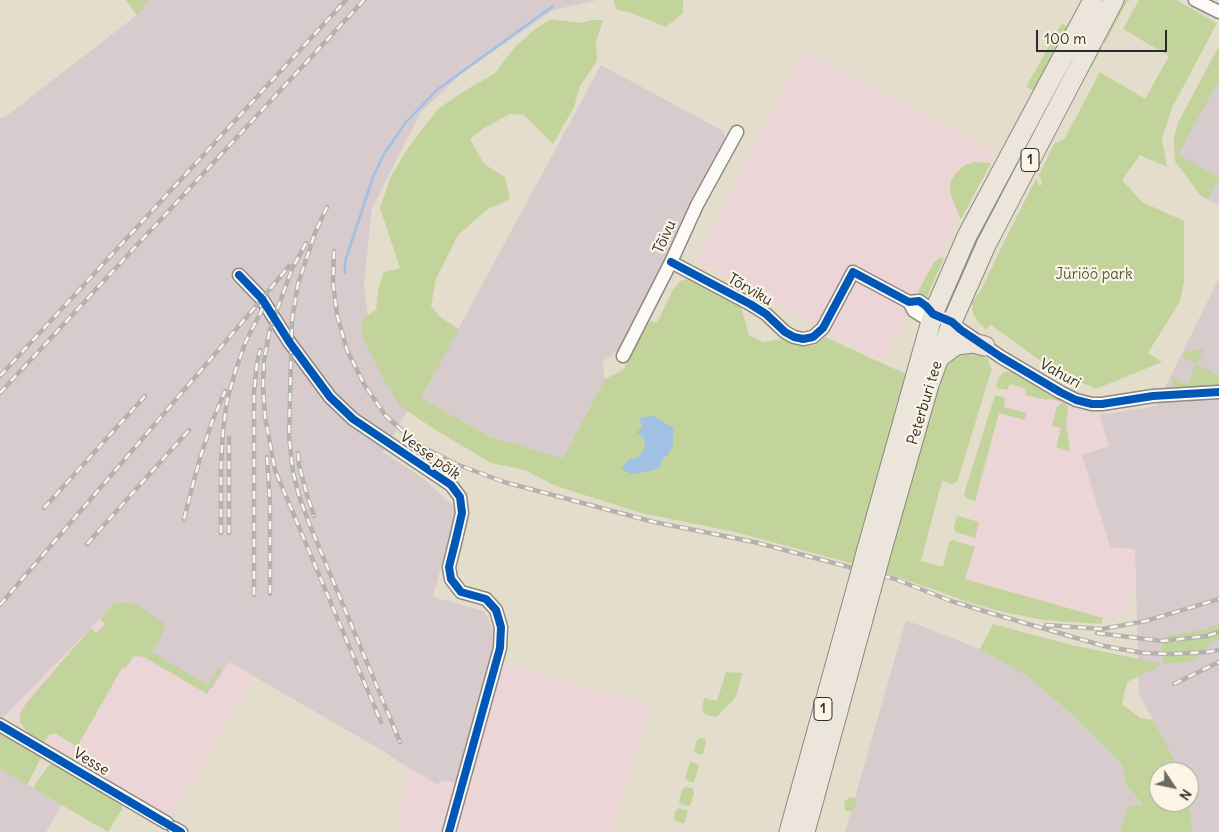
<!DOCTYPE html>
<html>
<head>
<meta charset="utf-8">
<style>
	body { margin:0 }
	#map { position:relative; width:1219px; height:832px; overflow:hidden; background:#e4ddcc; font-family:Delius,sans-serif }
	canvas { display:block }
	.north { position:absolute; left:1149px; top:762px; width:50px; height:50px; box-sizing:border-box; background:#fcf5e5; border:1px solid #a8a49b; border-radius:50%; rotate:124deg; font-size:14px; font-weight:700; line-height:20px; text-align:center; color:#2b2b2b }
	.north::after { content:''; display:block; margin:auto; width:18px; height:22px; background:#6c6963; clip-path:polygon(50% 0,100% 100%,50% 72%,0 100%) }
	.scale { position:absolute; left:1036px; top:30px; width:131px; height:22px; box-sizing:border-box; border:2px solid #2b2b2b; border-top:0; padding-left:6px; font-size:15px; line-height:18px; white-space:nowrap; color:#2b2b2b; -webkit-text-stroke:4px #fcf5e5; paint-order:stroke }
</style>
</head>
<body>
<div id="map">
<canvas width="1219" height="832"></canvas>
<div class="north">N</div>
<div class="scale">100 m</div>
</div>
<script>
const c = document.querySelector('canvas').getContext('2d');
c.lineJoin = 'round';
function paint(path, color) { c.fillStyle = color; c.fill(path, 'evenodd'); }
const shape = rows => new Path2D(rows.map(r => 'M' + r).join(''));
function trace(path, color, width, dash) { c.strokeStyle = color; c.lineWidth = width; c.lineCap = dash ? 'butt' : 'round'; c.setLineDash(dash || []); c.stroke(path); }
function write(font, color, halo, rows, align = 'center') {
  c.font = font + ' Delius,sans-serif'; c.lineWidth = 4.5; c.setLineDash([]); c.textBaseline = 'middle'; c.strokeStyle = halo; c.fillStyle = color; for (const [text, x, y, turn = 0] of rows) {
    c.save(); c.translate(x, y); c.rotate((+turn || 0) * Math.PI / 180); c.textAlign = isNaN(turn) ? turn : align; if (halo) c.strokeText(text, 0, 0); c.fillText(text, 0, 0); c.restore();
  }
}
paint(shape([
	[806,51,994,152,882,361,695,260,744,168,742,165,769,115],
	[1009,373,1057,400,1100,415,1110,446,1082,454,1135,549,1135,578,1127,612,1106,619,1060,615,952,585,1000,413],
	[115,603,150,652,212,689,229,662,254,677,172,816,163,815,30,736,10,711],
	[489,659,650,705,612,832,396,832,408,768,438,785,440,780,456,783]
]), '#ecd5d7');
paint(shape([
	[126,0,598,0,553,10,461,74,421,112,372,208,364,285,369,325,408,410,383,452,424,479,457,509,433,597,484,611,496,634,456,783,441,780,438,785,404,765,378,748,229,662,212,689,150,652,115,603,0,721,0,118,5,117,137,15],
	[1219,46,1219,205,1201,196,1175,161,1174,138,1178,123],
	[601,65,723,131,726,143,676,233,672,252,622,348,602,362,605,379,563,458,491,437,421,398],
	[1219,278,1219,832,1193,832,1188,802,1189,802,1189,772,1181,772,1139,694,1135,549,1110,547,1082,455,1109,446,1100,415,1156,406],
	[906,620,980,649,1027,676,1069,712,1122,764,1125,783,1143,807,1154,832,845,832],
	[0,769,62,804,46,832,0,832]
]), '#d8cbce');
paint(shape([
	[126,0,150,0,137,15],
	[613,0,683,0,683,13,666,27,632,13,617,10],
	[1125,0,1128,0,1105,43,1101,40],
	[1139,0,1176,0,1217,23,1172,108,1162,138,1167,167,1140,155,1122,180,1142,202,1184,221,1184,282,1180,301,1148,353,1162,362,1096,389,1053,370,990,324,987,330,978,322,973,313,972,308,972,303,983,286,1006,238,1036,179,1040,187,1042,182,1039,175,1054,144,1065,138,1100,72,1145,99,1169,56,1123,29],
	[551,19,579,23,593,20,603,20,596,42,597,61,580,86,574,107,553,144,524,115,510,114,484,128,470,139,484,164,505,177,510,199,488,209,458,235,436,279,431,306,440,317,459,329,421,398,491,437,563,458,605,379,623,370,650,321,657,323,673,290,680,281,689,279,741,307,749,335,763,342,782,339,799,346,816,345,825,337,908,375,854,564,735,532,641,513,556,486,525,470,491,463,434,429,400,406,382,376,362,336,362,319,376,310,379,286,384,272,400,268,380,208,391,176,408,148,438,109,466,90,494,74,516,46,535,29],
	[1062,23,1068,27,1035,91,1026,87],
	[1098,45,1102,48,1067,109],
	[1219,46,1219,80,1178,155,1219,177,1208,199,1201,196,1175,161,1174,138,1178,123],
	[974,162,991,163,961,219,953,201,950,191,951,180,957,172,965,165],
	[943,257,943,260,927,297,923,300,919,297,919,290,934,262,940,258],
	[1204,349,1197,364,1219,376,1219,387,1176,389,1172,382,1172,377,1187,385,1196,364,1182,357,1187,351],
	[962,350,981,354,988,359,990,367,992,368,958,479,956,482,952,484,942,481,921,561,943,567,949,542,952,540,975,547,965,579,1103,618,1101,624,1044,620,1003,612,967,602,941,592,885,573,943,369,949,357],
	[1013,371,1021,373,1062,402,1050,399,1046,400,1026,395,1025,394,1026,389,1010,384,1007,390,998,388,996,385,1000,376,1004,372],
	[995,395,1003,397,1005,399,1004,407,1027,413,1025,420,999,413,975,501,966,498,964,494],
	[1060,403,1063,403,1067,405,1068,411,1066,423,1070,451,1056,447,1061,428,1052,426,1057,406,1059,406],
	[958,516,979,522,975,538,956,532,954,527,956,518],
	[115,603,134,603,165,624,162,635,152,652,208,685,219,667,222,669,207,694,144,657,138,656,133,657,125,669,122,668,77,747,55,733,52,734,51,735,49,735,44,742,28,733,20,722,20,713,27,702,91,628,96,633,105,624,100,619],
	[993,624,1071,645,1163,664,1162,637,1203,630,1219,624,1219,640,1213,642,1206,647,1201,656,1190,662,1163,664,1127,682,1122,704,1140,718,1153,720,1181,772,1159,772,1159,802,1188,802,1193,832,1120,832,1128,805,1143,806,1125,783,1122,764,1069,712,1027,676,980,649],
	[726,672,742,673,737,694,733,700,716,717,706,715,702,710,704,698,717,701],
	[0,731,42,756,27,785,0,769],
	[700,738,704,738,706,741,703,755,696,753,694,750,697,740],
	[54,762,123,803,122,809,108,832,33,788,47,767],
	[690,762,698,764,699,766,694,783,688,781,685,779],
	[685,787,692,788,694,792,690,806,683,805,679,802,682,790],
	[850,797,855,798,856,802,854,809,852,811,847,811,845,810,844,805,845,801],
	[678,808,688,811,684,824,674,820,675,812]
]), '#c2d39c');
paint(shape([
	[654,416,673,428,673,444,668,455,663,458,660,466,654,470,632,474,621,469,628,460,639,457,645,447,644,438,637,432,643,427,639,418]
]), '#a0c0e4');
trace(shape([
	[345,273,345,262,373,177,384,154,406,122,438,89,553,6]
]), '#a0c0e4', 2.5);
const minor = shape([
	[1195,0,1219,12],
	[671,262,750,304,766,314,785,332,794,337,803,339,813,337,823,328,853,272,909,302,919,301,926,306,933,314,952,322,961,330,1001,357,1060,392,1076,400,1092,404,1102,404,1153,396,1219,392],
	[239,275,262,299,290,343,330,397,353,419,451,485,460,497,462,513,456,539,449,567,451,579,461,592,486,599,496,610,501,627,500,648,449,832],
	[909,302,914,311,922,316,933,314],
	[623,356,671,262,697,205,737,132],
	[0,725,167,823],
	[174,828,181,832]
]);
const highway = shape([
	[939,358,956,345,973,343,985,346],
	[867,549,933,314,967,236,1093,0],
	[881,553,929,385,952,322,986,245,1114,0],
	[789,832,857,586],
	[805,832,871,590]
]);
trace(minor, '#8d8981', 15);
trace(highway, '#8d8981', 21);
trace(minor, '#fbfaf7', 12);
trace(highway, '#ece5dc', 19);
const rail = shape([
	[327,207,315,233,298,284,292,320,289,436,293,472,299,496,309,523,400,742],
	[306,243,292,269,270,329,264,360,263,386,265,417,275,470,381,722],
	[334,251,333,283,337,315,347,350,364,384,385,415,407,435,423,447,456,464,504,482,654,522,754,542,895,579,951,601,997,615,1104,646,1143,653,1172,654,1207,652,1219,650],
	[0,376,346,0],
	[0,393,364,0],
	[298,453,299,465,307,495,314,516],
	[267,457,270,503,270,594],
	[44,508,145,396],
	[184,519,193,484,201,455,212,422,225,391],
	[221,533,221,464,223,431,227,401,235,372,246,341,266,302],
	[229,533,229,438],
	[87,544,189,430],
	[254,595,254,392,257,363,260,350],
	[0,605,256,306,289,266],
	[1046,625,1102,629,1146,621,1219,599],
	[1097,633,1162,641,1207,636,1219,632],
	[1174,684,1219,662]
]);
trace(rail, '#b3b2af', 4.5);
trace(rail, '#fcf5e5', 2.5, [8]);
const highwayBridge = shape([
	[857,586,867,549],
	[871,590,881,553]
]);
trace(highwayBridge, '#8d8981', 21, []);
trace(highwayBridge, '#ece5dc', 19);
trace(shape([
	[671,262,750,304,766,314,785,332,794,337,803,339,813,337,823,328,853,272,909,302,919,301,926,306,933,314,952,322,961,330,1001,357,1060,392,1076,400,1092,404,1102,404,1153,396,1219,392],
	[239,275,262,299,290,343,330,397,353,419,451,485,460,497,462,513,456,539,449,567,451,579,461,592,486,599,496,610,501,627,500,648,449,832],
	[0,725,181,832]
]), '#0057b8', 8);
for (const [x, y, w] of [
	[1030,160,18],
	[823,709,18]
]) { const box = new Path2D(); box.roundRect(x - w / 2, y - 11.5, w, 23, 4); c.fillStyle = '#fcf5e5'; c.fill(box); trace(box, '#2b2b2b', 1); }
write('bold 14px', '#2b2b2b', null, [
	["1",1030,160],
	["1",823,709]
]);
write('15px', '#2b2b2b', '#fcf5e5', [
	["Tõivu",665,237,-66],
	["Tõrviku",750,290,30],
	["Vahuri",1060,374,29],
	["Peterburi tee",925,403,-73],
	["Vesse põik",430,456,36],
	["Vesse",91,762,31]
]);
write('15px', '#505b41', '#fcf5e5', [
	["Jüriöö park",1094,275]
]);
</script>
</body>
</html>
